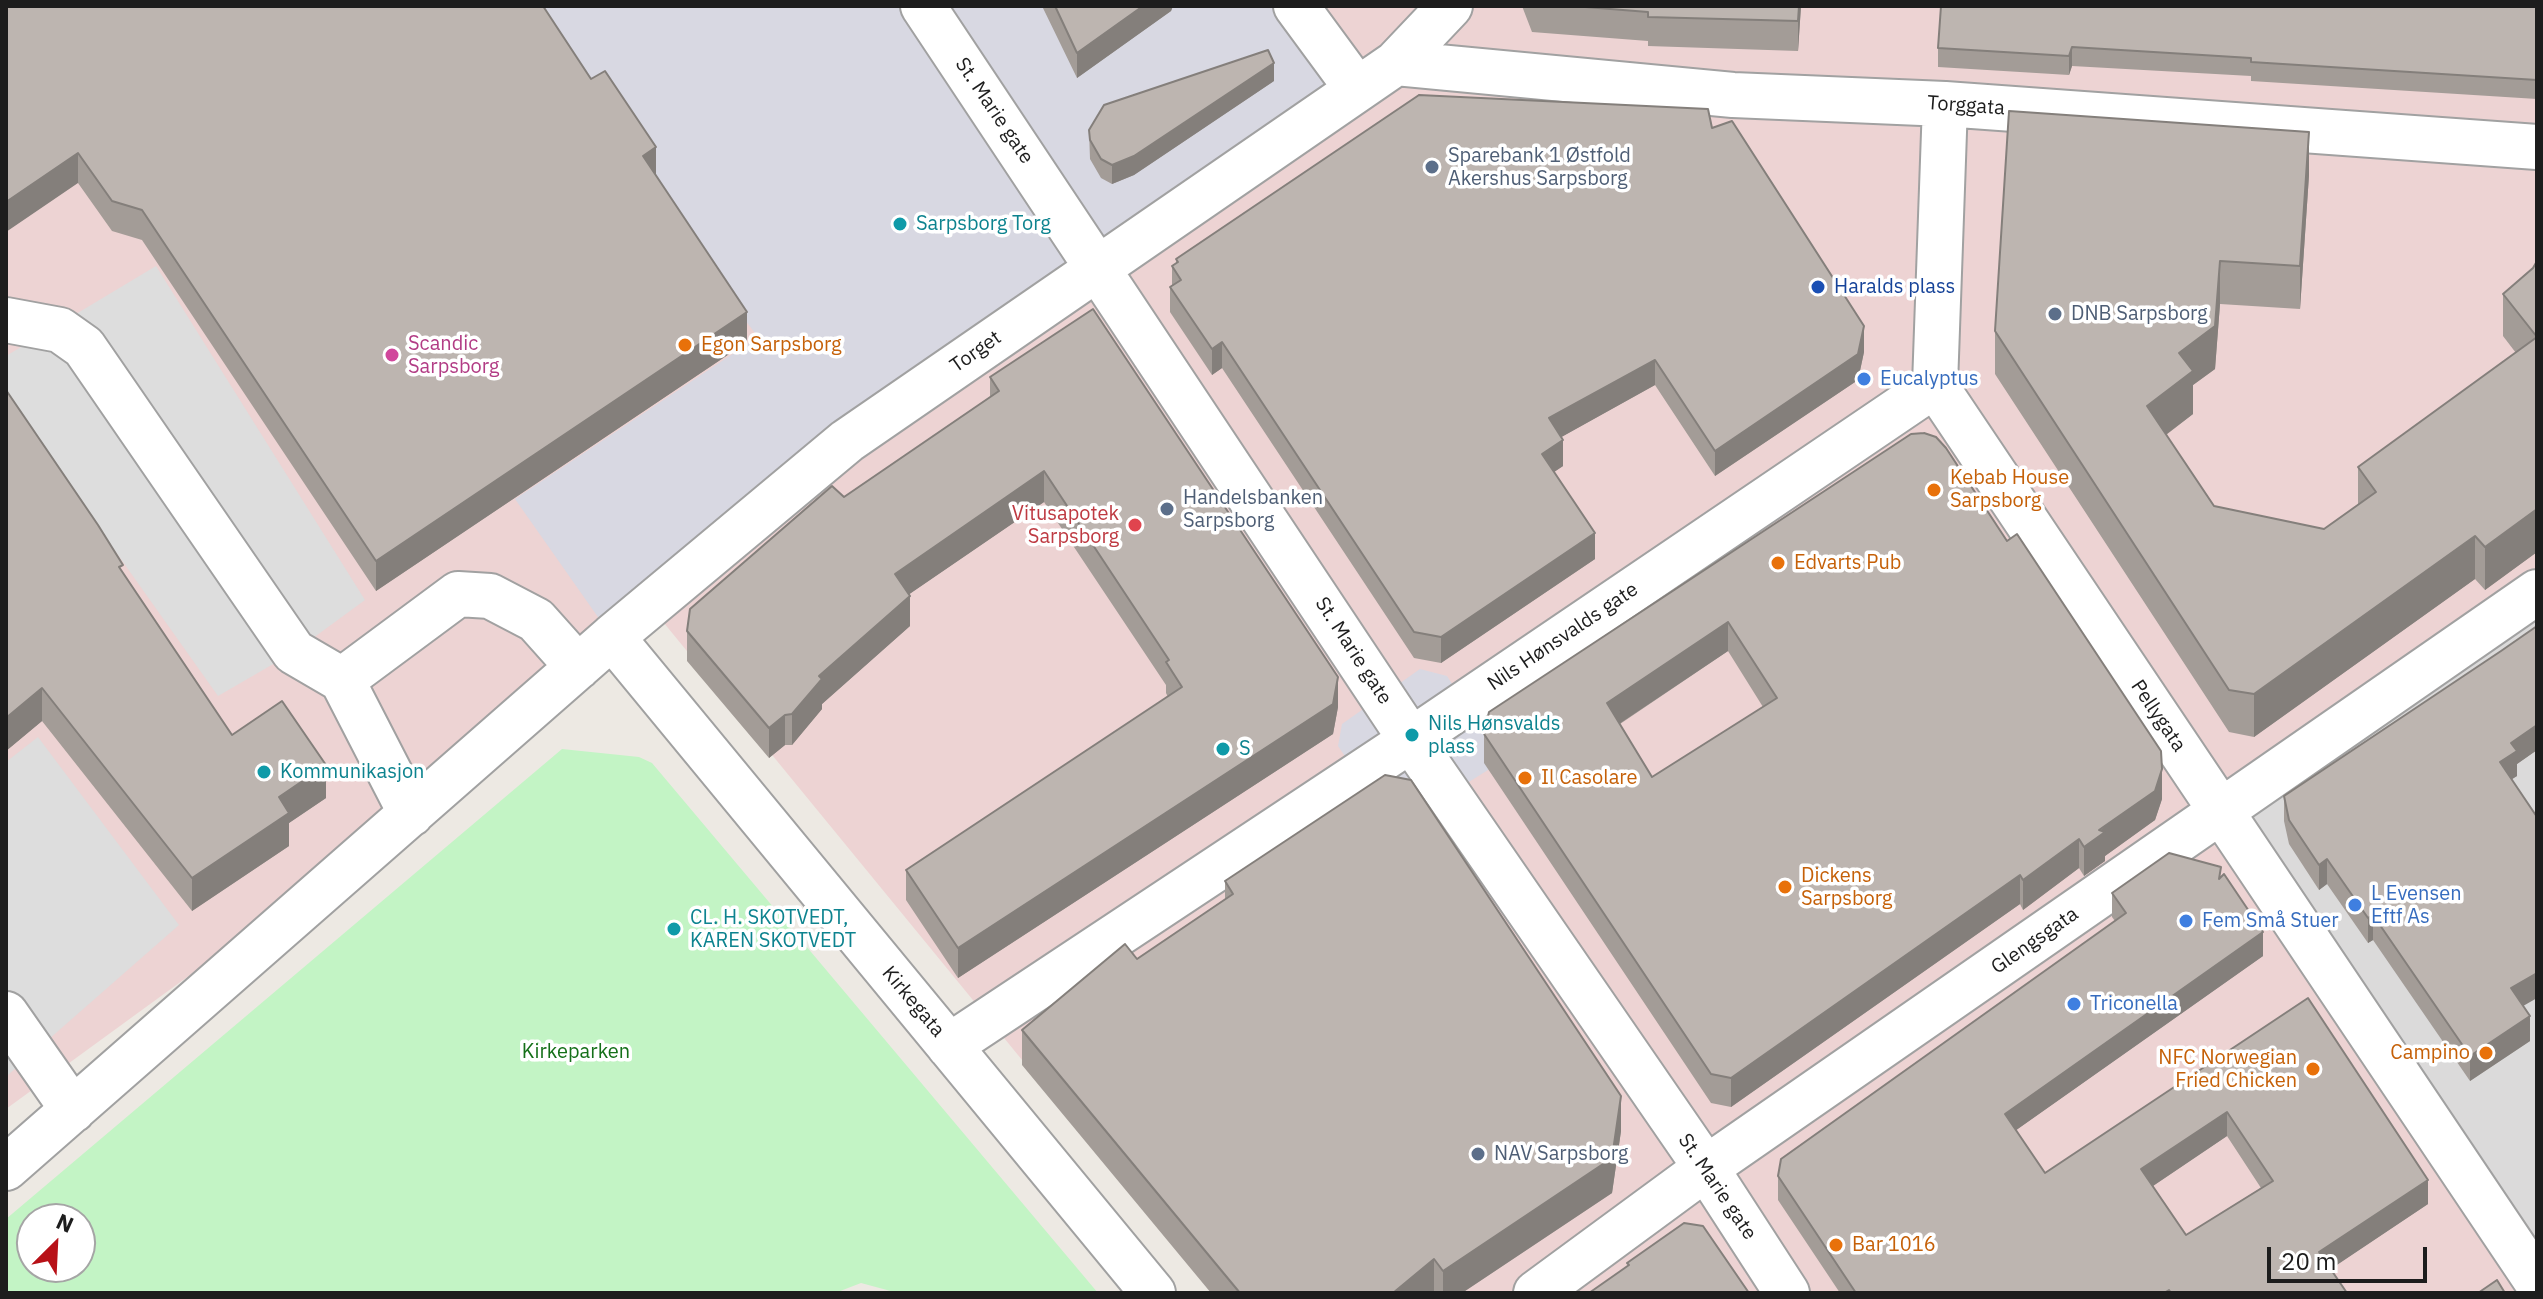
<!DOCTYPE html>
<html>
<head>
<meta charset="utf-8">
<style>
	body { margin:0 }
	#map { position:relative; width:2543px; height:1299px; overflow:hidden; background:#ede9e3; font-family:"IBM Plex Sans",sans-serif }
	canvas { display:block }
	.frame { position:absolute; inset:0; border:8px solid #1d1d1d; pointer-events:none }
	.north { position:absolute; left:16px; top:1203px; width:80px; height:80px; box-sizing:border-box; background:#fff; border:2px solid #a5a5a5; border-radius:50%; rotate:24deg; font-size:22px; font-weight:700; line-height:32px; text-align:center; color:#1d1d1d }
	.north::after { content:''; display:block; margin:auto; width:28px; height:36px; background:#b81118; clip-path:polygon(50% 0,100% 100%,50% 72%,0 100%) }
	.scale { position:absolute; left:2267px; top:1247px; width:160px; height:36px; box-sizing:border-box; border:4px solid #1d1d1d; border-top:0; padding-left:10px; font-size:24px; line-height:28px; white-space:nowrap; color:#1d1d1d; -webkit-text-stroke:6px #fff; paint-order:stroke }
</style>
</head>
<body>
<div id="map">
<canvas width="2543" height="1299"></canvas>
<div class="frame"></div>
<div class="north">N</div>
<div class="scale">20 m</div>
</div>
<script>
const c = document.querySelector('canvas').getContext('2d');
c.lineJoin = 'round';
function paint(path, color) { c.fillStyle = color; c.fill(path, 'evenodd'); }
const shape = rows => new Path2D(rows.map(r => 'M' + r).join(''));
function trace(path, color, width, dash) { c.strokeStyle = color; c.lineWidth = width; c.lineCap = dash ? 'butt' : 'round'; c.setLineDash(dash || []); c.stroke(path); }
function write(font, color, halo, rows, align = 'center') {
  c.font = font + ' "IBM Plex Sans",sans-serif'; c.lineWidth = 7; c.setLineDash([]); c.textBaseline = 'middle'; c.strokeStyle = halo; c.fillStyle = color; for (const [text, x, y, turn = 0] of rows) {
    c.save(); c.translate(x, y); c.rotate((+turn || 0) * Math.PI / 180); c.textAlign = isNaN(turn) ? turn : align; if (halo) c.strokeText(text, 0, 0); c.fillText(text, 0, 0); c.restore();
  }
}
paint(shape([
	[2537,600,2537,1282,2223,812]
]), '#dbdada');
paint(shape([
	[6,6,2537,6,2537,574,2223,812,2537,1293,1213,1293,632,584,411,814,6,1109]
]), '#edd3d3');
paint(shape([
	[562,749,639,757,652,763,1098,1293,898,1293,861,1283,835,1293,6,1293,6,1219],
	[32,1219,80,1219,80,1267,32,1267]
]), '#c3f4c5');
paint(shape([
	[156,266,365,600,294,652,218,696,6,397,6,356],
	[38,737,179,925,8,1075,6,762]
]), '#ddd');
paint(shape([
	[494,6,1297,6,1357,89,612,637,515,499,758,337,643,186],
	[1420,669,1447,676,1493,748,1488,770,1408,820,1385,815,1338,746,1342,724]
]), '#d8d8e2');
const minor = shape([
	[923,6,1411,740,1706,1168,1787,1293],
	[1296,6,1357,89],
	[1396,63,1733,95,1945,104,2537,147],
	[1945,104,1935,385,2537,1282],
	[6,320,60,330,84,347,294,652,342,680,411,814],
	[612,637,1153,1293],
	[342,680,458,594,490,596,536,620,578,667],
	[6,1014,73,1110],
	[949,1046,1411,740,1935,385],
	[6,1168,612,637,847,441,1396,63,1450,6],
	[1536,1293,1706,1168,2537,592]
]);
trace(minor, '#a1a1a1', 48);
trace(minor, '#fff', 44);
paint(shape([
	[6,6,656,176,747,342,376,591,142,240,112,231,78,183],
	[1042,6,1173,6,1171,11,1077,78],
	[1522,6,1801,6,1798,51,1648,46,1648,41,1532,32],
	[2537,6,2537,99,2251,81,2251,76,2072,66,2069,75,1938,67,1938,48],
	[1274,81,1134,175,1112,184,1101,178,1090,159,1089,130],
	[1712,128,1864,352,1858,380,1715,476,1655,385,1561,437,1563,466,1554,472,1595,559,1441,663,1414,658,1222,368,1212,375,1170,312,1170,287,1172,285,1172,266,1176,264,1176,259],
	[2309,175,2300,309,2220,304,2215,369,2193,385,2193,414,2166,435,2214,506,2324,529,2358,505,2358,467,2516,353,2503,336,2503,294,2533,268,2537,261,2537,552,2485,590,2475,579,2254,737,2229,732,1995,374,1995,331],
	[990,377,1338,707,1333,734,958,978,906,900,906,870,1168,697,1166,693,1166,685,1044,502,909,594,910,626,822,704,822,709,792,745,785,745,769,758,687,661,687,631,844,497,990,397],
	[6,390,123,573,232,735,326,798,289,823,289,846,192,911,42,721,6,751],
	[1911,434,2162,799,2155,820,2105,856,2105,861,2084,876,2079,868,2023,910,2020,904,1731,1107,1711,1103,1484,763,1484,734],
	[1728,651,1763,707,1652,777,1620,724],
	[2537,626,2537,750,2517,764,2517,776,2511,779,2523,1006,2530,1041,2470,1081,2373,940,2368,943,2327,884,2319,890,2289,844,2284,821,2284,796,2501,651],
	[2221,878,2263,956,2016,1130,2045,1173,2308,998,2428,1204,2330,1269,2347,1293,1840,1293,1778,1200,1778,1176,2115,921,2112,917,2112,893],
	[2227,1136,2261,1188,2186,1235,2153,1186],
	[1225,881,1621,1131,1612,1193,1462,1293,1211,1293,1022,1065,1022,1030,1137,959,1225,899]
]), '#a39c97');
paint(shape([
	[1143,6,1173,6,1171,11,1077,78,1077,53],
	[1799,6,1801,6,1798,51,1798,21],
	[2072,47,2072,66,2069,75,2069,56],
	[1274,63,1274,81,1134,175,1112,184,1112,165],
	[2309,132,2309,175,2300,309,2300,266],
	[656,147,656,178,643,156],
	[78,153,78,183,6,232,6,202],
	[2220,261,2220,304,2215,369,2193,385,2193,414,2147,449,2147,406,2179,353],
	[747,312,747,342,376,591,376,561],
	[1864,326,1864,352,1858,380,1715,476,1715,451],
	[1222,342,1222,368,1212,375,1212,349],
	[1655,360,1655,385,1549,444,1549,418],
	[1563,440,1563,466,1542,480,1542,454],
	[1044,471,1044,502,895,604,895,574],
	[2537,509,2537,552,2485,590,2485,547],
	[1595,533,1595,559,1441,663,1441,637],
	[2475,536,2475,579,2254,737,2254,694],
	[910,596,910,626,822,704,822,709,792,745,792,714,819,676],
	[1728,622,1728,651,1607,732,1607,703],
	[1338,677,1338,707,1333,734,958,978,958,948],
	[42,688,42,721,6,751,6,718],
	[785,715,785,745,769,758,769,728],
	[2537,725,2537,750,2517,764,2517,776,2500,787,2500,762,2511,743],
	[326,765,326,798,289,823,289,846,192,911,192,878,279,797],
	[2162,769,2162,799,2155,820,2105,856,2105,861,2084,876,2084,847],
	[2079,839,2079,868,2023,910,2023,880],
	[2327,859,2327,884,2319,890,2319,865],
	[2020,875,2020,904,1731,1107,1731,1078],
	[2373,915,2373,940,2368,943,2368,918],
	[2263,932,2263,956,2005,1138,2005,1114],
	[2537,973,2537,998,2511,1013,2511,988],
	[2530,1016,2530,1041,2470,1081,2470,1056],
	[7,1070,7,1097,6,1098,6,1071],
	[1621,1096,1621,1131,1612,1193,1462,1293,1443,1293,1443,1271],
	[2227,1112,2227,1136,2141,1194,2141,1169],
	[2428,1180,2428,1204,2319,1277,2319,1252],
	[1434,1259,1434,1293,1393,1293]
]), '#847f7b');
const building = shape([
	[6,6,543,6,591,79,605,71,656,147,643,156,747,312,376,561,142,210,112,201,78,153,6,202,6,6],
	[1055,6,1143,6,1077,53,1055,6],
	[1573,6,1799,6,1798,21,1648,17,1648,12,1573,6],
	[1941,6,2537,6,2537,80,2251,62,2251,58,2072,47,2069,56,1938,48,1941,6],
	[1268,50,1274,63,1134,156,1112,165,1101,159,1090,140,1089,130,1104,105,1268,50],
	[1419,95,1708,109,1712,128,1732,121,1864,326,1858,354,1715,451,1655,360,1549,418,1563,440,1542,454,1595,533,1441,637,1414,632,1222,342,1212,349,1170,287,1181,280,1172,266,1178,262,1176,259,1419,95],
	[2009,111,2309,132,2300,266,2220,261,2215,326,2179,353,2193,371,2147,406,2214,506,2324,529,2376,492,2358,467,2537,337,2537,509,2485,547,2475,536,2254,694,2229,690,1995,331,2009,111],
	[2537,261,2537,337,2503,294,2533,268,2537,261],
	[1093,309,1338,677,1333,704,958,948,906,870,1182,687,1166,662,1169,660,1044,471,895,574,910,596,819,676,822,679,792,714,785,715,769,728,687,631,690,609,832,486,844,497,999,391,990,377,1093,309],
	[6,390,98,525,123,565,119,567,232,735,282,701,326,765,279,797,289,813,192,878,42,688,6,718,6,390],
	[1924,433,1936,437,1946,448,2007,541,2017,534,2161,751,2162,769,2155,791,2099,830,2105,832,2084,847,2079,839,2023,880,2020,875,1731,1078,1711,1074,1484,734,1489,712,1911,434,1924,433],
	[1728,622,1777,698,1652,777,1607,703,1728,622],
	[2537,626,2537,725,2511,743,2517,751,2500,762,2537,817,2537,973,2511,988,2530,1016,2470,1056,2373,915,2368,918,2327,859,2319,865,2289,820,2284,796,2501,651,2537,626],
	[1385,775,1411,780,1621,1096,1612,1158,1443,1271,1434,1259,1393,1293,1240,1293,1022,1030,1125,944,1137,959,1233,894,1225,881,1385,775],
	[2169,853,2221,867,2219,879,2224,874,2263,932,2005,1114,2045,1173,2308,998,2428,1180,2319,1252,2347,1293,2171,1293,2169,1290,2164,1293,1856,1293,1778,1176,1781,1159,2126,913,2112,893,2169,853],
	[2227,1112,2273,1181,2186,1235,2141,1169,2227,1112],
	[1684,1223,1703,1226,1749,1293,1589,1293,1629,1265,1627,1263,1684,1223],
	[2497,1280,2505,1293,2478,1293,2497,1280]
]);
paint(building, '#bdb5b0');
trace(building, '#847f7b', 2);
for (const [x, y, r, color] of [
	[1432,167,8,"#5c6f8a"],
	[900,224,8,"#0f9aa8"],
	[1818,287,8,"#1a4fb4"],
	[2055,314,8,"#5c6f8a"],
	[685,345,8,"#e8710a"],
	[392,355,8,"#d1479c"],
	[1864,379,8,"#3f7fe0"],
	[1934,490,8,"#e8710a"],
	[1167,509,8,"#5c6f8a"],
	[1135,525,8,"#e0444e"],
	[1778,563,8,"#e8710a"],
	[1412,735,8,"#0f9aa8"],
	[1223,749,8,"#0f9aa8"],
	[264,772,8,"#0f9aa8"],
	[1525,778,8,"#e8710a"],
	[1785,887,8,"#e8710a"],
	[2355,905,8,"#3f7fe0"],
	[2186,921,8,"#3f7fe0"],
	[674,929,8,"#0f9aa8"],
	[2074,1004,8,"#3f7fe0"],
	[2486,1053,8,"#e8710a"],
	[2313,1069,8,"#e8710a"],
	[1478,1154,8,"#5c6f8a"],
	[1836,1245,8,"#e8710a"]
]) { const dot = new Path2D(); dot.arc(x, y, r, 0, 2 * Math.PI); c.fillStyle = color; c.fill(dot); trace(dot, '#fff', 3); }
write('20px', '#1d1d1d', '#fff', [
	["Torggata",1966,106,4],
	["St. Marie gate",994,111,56],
	["Torget",976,352,-35],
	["Nils Hønsvalds gate",1563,637,-34],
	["St. Marie gate",1353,651,57],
	["Pellygata",2158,716,56],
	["Glengsgata",2035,941,-35],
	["Kirkegata",913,1002,50],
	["St. Marie gate",1717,1187,56]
]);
write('20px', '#4e5e75', '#fff', [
	["Sparebank 1 Østfold",1448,156],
	["Akershus Sarpsborg",1448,179],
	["DNB Sarpsborg",2071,314],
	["Handelsbanken",1183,498],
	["Sarpsborg",1183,521],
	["NAV Sarpsborg",1494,1154]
], 'left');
write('20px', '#0d838f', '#fff', [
	["Sarpsborg Torg",916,224],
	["Nils Hønsvalds",1428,724],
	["plass",1428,747],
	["S",1239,749],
	["Kommunikasjon",280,772],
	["CL. H. SKOTVEDT,",690,918],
	["KAREN SKOTVEDT",690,941]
], 'left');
write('20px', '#164399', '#fff', [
	["Haralds plass",1834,287]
], 'left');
write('20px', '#b23c85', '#fff', [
	["Scandic",408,344],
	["Sarpsborg",408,367]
], 'left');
write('20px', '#c56008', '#fff', [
	["Egon Sarpsborg",701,345],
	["Kebab House",1950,478],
	["Sarpsborg",1950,501],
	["Edvarts Pub",1794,563],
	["Il Casolare",1541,778],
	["Dickens",1801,876],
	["Sarpsborg",1801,899],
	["Campino",2470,1053,"right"],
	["NFC Norwegian",2297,1058,"right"],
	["Fried Chicken",2297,1081,"right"],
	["Bar 1016",1852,1245]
], 'left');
write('20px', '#366cbe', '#fff', [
	["Eucalyptus",1880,379],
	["L Evensen",2371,894],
	["Eftf As",2371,917],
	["Fem Små Stuer",2202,921],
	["Triconella",2090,1004]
], 'left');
write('20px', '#be3a42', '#fff', [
	["Vitusapotek",1119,514],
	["Sarpsborg",1119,537]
], 'right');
write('20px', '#157019', '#fff', [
	["Kirkeparken",576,1052]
]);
</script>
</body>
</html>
